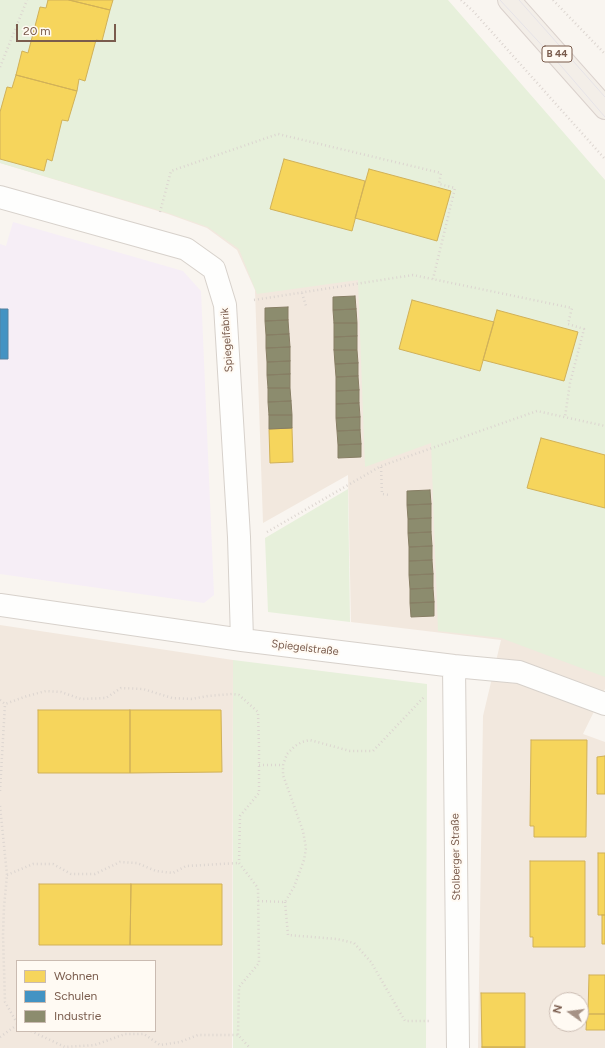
<!DOCTYPE html>
<html>
<head>
<meta charset="utf-8">
<style>
	body { margin:0 }
	#map { position:relative; width:605px; height:1048px; overflow:hidden; background:#f9f5f0; font-family:Figtree,sans-serif }
	canvas { display:block }
	.legend { position:absolute; left:16px; top:960px; width:140px; height:72px; box-sizing:border-box; background:#fffaf3; border:1px solid #cabbb1; margin:0; padding:5px 7px; list-style:none; font-size:12px; color:#7a5c4d }
	.legend li { display:flex; align-items:center; gap:8px; height:20px }
	.legend b { width:20px; border:1px solid #cabbb1 }
	.north { position:absolute; left:549px; top:992px; width:40px; height:40px; box-sizing:border-box; background:#fffaf3; border:1px solid #cabbb1; border-radius:50%; rotate:284deg; font-size:11px; font-weight:700; line-height:16px; text-align:center; color:#7a5c4d }
	.north::after { content:''; display:block; margin:auto; width:14px; height:18px; background:#a69286; clip-path:polygon(50% 0,100% 100%,50% 72%,0 100%) }
	.scale { position:absolute; left:16px; top:24px; width:100px; height:18px; box-sizing:border-box; border:2px solid #7a5c4d; border-top:0; padding-left:5px; font-size:12px; line-height:14px; white-space:nowrap; color:#7a5c4d; -webkit-text-stroke:3px #fffaf3; paint-order:stroke }
</style>
</head>
<body>
<div id="map">
<canvas width="605" height="1048"></canvas>
<ul class="legend">
<li><b style="height:11px;background:#f6d55c"></b>Wohnen</li>
<li><b style="height:11px;background:#4393c3"></b>Schulen</li>
<li><b style="height:11px;background:#8c8c6e"></b>Industrie</li>
</ul>
<div class="north">N</div>
<div class="scale">20 m</div>
</div>
<script>
const c = document.querySelector('canvas').getContext('2d');
c.lineJoin = 'round';
function paint(path, color) { c.fillStyle = color; c.fill(path, 'evenodd'); }
const shape = rows => new Path2D(rows.map(r => 'M' + r).join(''));
function trace(path, color, width, dash) { c.strokeStyle = color; c.lineWidth = width; c.lineCap = dash ? 'butt' : 'round'; c.setLineDash(dash || []); c.stroke(path); }
function write(font, color, halo, rows, align = 'center') {
  c.font = font + ' Figtree,sans-serif'; c.lineWidth = 4; c.setLineDash([]); c.textBaseline = 'middle'; c.strokeStyle = halo; c.fillStyle = color; for (const [text, x, y, turn = 0] of rows) {
    c.save(); c.translate(x, y); c.rotate((+turn || 0) * Math.PI / 180); c.textAlign = isNaN(turn) ? turn : align; if (halo) c.strokeText(text, 0, 0); c.fillText(text, 0, 0); c.restore();
  }
}
paint(shape([
	[0,0,605,225,605,689,583,734,605,742,605,1048,478,1048,483,716,501,640,351,622,348,475,263,523,255,290,237,250,207,228,168,214,0,163],
	[557,1000,581,1000,581,1024,557,1024],
	[0,625,233,660,232,1048,0,1048],
	[17,961,155,961,155,1031,17,1031]
]), '#f2e8de');
paint(shape([
	[13,222,183,271,201,291,214,595,204,603,0,574,0,244,6,246]
]), '#f6eef6');
paint(shape([
	[0,0,448,0,605,180,605,677,501,638,438,631,431,443,365,467,358,280,257,294,239,249,208,227,168,213,0,163],
	[348,489,350,622,268,612,265,538],
	[233,660,427,684,426,1048,233,1048]
]), '#e7f0db');
const homes = shape([
	[48,0,69,0,110,10,102,41,96,40,85,81,79,79,77,91,16,75,22,51,28,53,40,7,46,8,48,0],
	[69,0,113,0,110,10,69,0],
	[16,75,77,91,68,121,62,120,52,161,47,159,44,171,0,159,0,112,7,87,12,88,16,75],
	[284,159,365,181,352,231,270,209,284,159],
	[369,169,451,191,437,241,355,218,369,169],
	[412,300,494,322,480,371,399,349,412,300],
	[497,310,578,332,564,381,483,360,497,310],
	[292,428,293,462,270,463,269,429,292,428],
	[541,438,605,455,605,508,527,488,541,438],
	[38,710,130,710,130,773,38,773,38,710],
	[130,710,221,710,222,772,130,773,130,710],
	[531,740,587,740,586,837,534,837,534,826,530,826,531,740],
	[605,756,605,794,597,794,597,757,605,756],
	[598,853,605,853,605,915,598,915,598,853],
	[530,861,585,861,585,947,533,947,533,937,530,937,530,861],
	[39,884,131,884,130,945,39,945,39,884],
	[131,884,222,884,222,945,130,945,131,884],
	[602,915,605,915,605,944,602,944,602,915],
	[589,975,605,975,605,1014,588,1014,589,975],
	[481,993,525,993,525,1047,482,1047,481,993],
	[587,1014,605,1014,605,1030,586,1030,587,1014],
	[482,1047,525,1047,525,1048,482,1048,482,1047]
]);
paint(homes, '#f6d55c');
trace(homes, '#d1b158', 1);
const schools = shape([
	[0,309,8,309,8,359,0,359,0,309]
]);
paint(schools, '#4393c3');
trace(schools, '#5482a0', 1);
const industry = shape([
	[355,296,356,309,333,310,333,297,355,296],
	[288,307,288,320,265,321,265,308,288,307],
	[356,309,357,323,334,323,333,310,356,309],
	[288,320,289,334,266,335,265,321,288,320],
	[334,323,357,323,357,336,334,337,334,323],
	[289,334,290,347,266,348,266,335,289,334],
	[357,336,357,350,334,350,334,337,357,336],
	[290,347,290,361,267,362,266,348,290,347],
	[334,350,357,350,358,363,335,364,334,350],
	[290,361,290,374,267,375,267,362,290,361],
	[358,363,358,376,336,377,335,364,358,363],
	[290,374,290,388,268,388,267,375,290,374],
	[358,376,359,390,336,391,336,377,358,376],
	[268,388,290,388,291,401,268,402,268,388],
	[359,390,359,403,336,404,336,391,359,390],
	[291,401,292,415,269,415,268,402,291,401],
	[359,403,360,417,336,418,336,404,359,403],
	[269,415,292,415,292,428,269,429,269,415],
	[360,417,360,430,337,431,336,418,360,417],
	[360,430,361,444,338,445,337,431,360,430],
	[361,444,361,457,338,458,338,445,361,444],
	[430,490,431,504,407,505,407,491,430,490],
	[431,504,431,518,408,519,407,505,431,504],
	[431,518,431,532,408,533,408,519,431,518],
	[431,532,432,546,409,547,408,533,431,532],
	[432,546,432,560,409,561,409,547,432,546],
	[432,560,433,574,409,575,409,561,432,560],
	[433,574,433,588,410,589,409,575,433,574],
	[433,588,434,602,410,603,410,589,433,588],
	[434,602,434,616,411,617,410,603,434,602]
]);
paint(industry, '#8c8c6e');
trace(industry, '#877e64', 1);
const street = shape([
	[0,197,186,249,214,269,225,305,239,537,242,640],
	[0,605,242,640,454,666,519,672,605,704],
	[454,666,458,1048]
]);
const primary = shape([
	[509,0,605,108]
]);
trace(street, '#d7d1cb', 24);
trace(primary, '#dad1cc', 24);
trace(shape([
	[461,0,473,11,605,159],
	[553,0,605,54],
	[0,67,27,0],
	[160,212,171,171,278,134,441,173,439,184,455,188,433,279],
	[302,293,306,306],
	[254,300,413,275,572,308,568,324,584,329,570,383,565,417],
	[381,467,382,494,390,495],
	[267,532,381,466,537,411,605,426],
	[0,700,5,704,27,696,46,691,61,692,81,699,106,698,121,688,143,689,172,698,191,699,208,696,232,694,239,695,258,712,259,746,259,793,240,816,239,863,258,888,259,963,239,987,238,1035,250,1048],
	[259,765,283,765,287,754,295,746,302,742,310,740,350,751,373,751,425,696],
	[0,791,5,704],
	[0,806,7,875,4,907,3,935,5,1002,17,1023],
	[7,875,33,864,53,864,71,874,95,874,120,862,137,863,156,871,173,873,186,866,239,863],
	[258,901,285,902,294,887,304,860,306,848,303,831,283,775,283,765],
	[285,902,288,935,337,939,354,943,371,962,405,1021,429,1021],
	[31,1031,65,1047,95,1045,125,1034,144,1034,160,1045,180,1042,198,1035,238,1035],
	[0,1037,17,1025]
]), '#dcd5d0', 2.5, [1, 3]);
trace(street, '#fefefd', 22);
trace(primary, '#f3eee8', 22);
trace(shape([
	[500,0,562,67,605,117],
	[519,0,605,97]
]), '#e6e3e7', 1);
for (const [x, y, w] of [
	[557,54,30]
]) { const box = new Path2D(); box.roundRect(x - w / 2, y - 8, w, 16, 3); c.fillStyle = '#fffaf3'; c.fill(box); trace(box, '#7a5c4d', 1); }
write('bold 10px', '#7a5c4d', null, [
	["B 44",557,54]
]);
write('11px', '#7a5c4d', '#fffaf3', [
	["Spiegelfabrik",227,340,-94],
	["Spiegelstraße",305,648,7],
	["Stolberger Straße",456,857,-91]
]);
</script>
</body>
</html>
